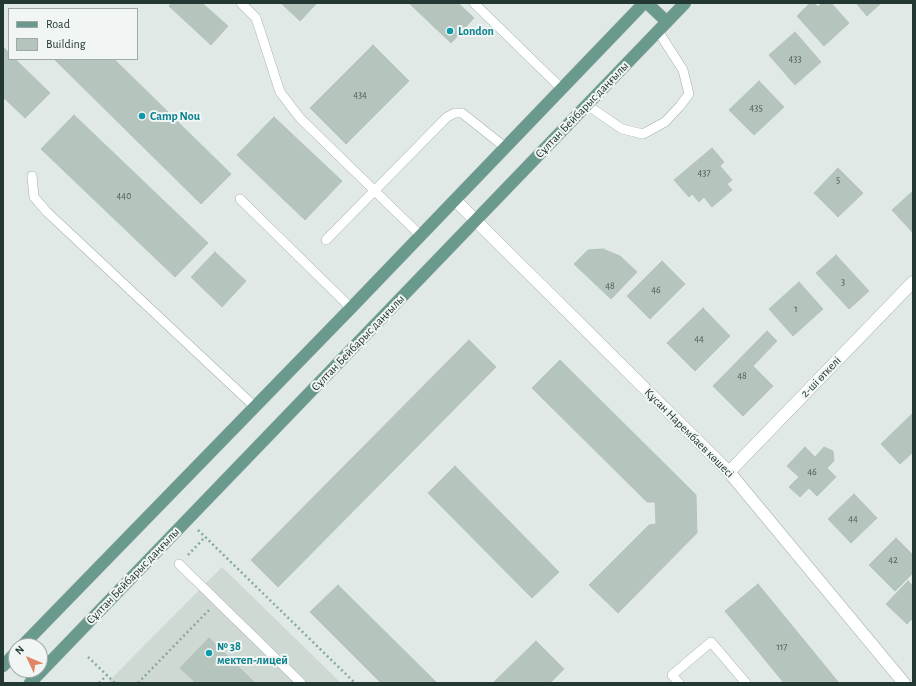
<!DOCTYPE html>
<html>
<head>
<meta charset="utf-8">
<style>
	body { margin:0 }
	#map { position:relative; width:916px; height:686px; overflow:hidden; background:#e1e9e6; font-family:"Alegreya Sans",sans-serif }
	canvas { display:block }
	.frame { position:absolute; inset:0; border:4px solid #233832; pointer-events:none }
	.legend { position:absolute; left:8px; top:8px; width:130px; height:52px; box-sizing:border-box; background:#f1f6f4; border:1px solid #9faaa6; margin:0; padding:5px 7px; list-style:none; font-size:12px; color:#233832 }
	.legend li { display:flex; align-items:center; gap:8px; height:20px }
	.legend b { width:20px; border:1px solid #9faaa6 }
	.north { position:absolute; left:8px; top:638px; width:40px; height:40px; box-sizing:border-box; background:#f1f6f4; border:1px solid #9faaa6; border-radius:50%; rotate:314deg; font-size:11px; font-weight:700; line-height:16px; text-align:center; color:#233832 }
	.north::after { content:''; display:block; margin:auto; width:14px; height:18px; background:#e18667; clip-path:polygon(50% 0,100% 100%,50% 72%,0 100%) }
</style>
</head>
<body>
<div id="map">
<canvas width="916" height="686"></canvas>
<div class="frame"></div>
<ul class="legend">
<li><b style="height:5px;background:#6a9a8e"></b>Road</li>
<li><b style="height:11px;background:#b6c4be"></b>Building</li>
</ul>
<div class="north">N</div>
</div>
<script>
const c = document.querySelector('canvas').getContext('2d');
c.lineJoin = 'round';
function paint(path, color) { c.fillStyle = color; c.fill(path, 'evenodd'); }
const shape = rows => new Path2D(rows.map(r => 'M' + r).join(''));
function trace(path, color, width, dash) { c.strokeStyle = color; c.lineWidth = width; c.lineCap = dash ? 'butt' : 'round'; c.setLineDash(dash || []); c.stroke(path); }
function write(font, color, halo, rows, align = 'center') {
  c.font = font + ' "Alegreya Sans",sans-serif'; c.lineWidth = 4; c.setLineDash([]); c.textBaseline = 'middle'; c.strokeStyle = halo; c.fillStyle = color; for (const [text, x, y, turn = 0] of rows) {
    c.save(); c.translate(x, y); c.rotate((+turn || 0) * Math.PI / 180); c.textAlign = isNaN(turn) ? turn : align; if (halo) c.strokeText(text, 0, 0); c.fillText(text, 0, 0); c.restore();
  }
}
paint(shape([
	[222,567,341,683,107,683]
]), '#cfd9d4');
const building = shape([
	[172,3,202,3,228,26,211,45,169,6,172,3],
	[281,3,317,3,300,21,281,3],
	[409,3,458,3,474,18,451,43,409,3],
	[810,3,814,3,818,7,822,3,831,3,849,23,824,46,797,16,810,3],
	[856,3,881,3,867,16,856,3],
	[795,32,821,62,795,85,769,55,795,32],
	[373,45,409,81,346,144,310,108,373,45],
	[3,47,9,53,9,59,15,59,50,93,25,118,3,97,3,47],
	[54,59,114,59,231,174,201,204,54,59],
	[759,81,784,107,754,135,729,110,759,81],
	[74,115,208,243,175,277,41,149,74,115],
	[274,117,342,181,305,220,237,155,274,117],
	[712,148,724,162,720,166,732,180,727,184,732,190,712,207,704,197,699,202,692,194,689,197,674,180,712,148],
	[838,168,863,193,838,217,814,193,838,168],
	[913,191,913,233,892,210,913,191],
	[603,249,620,256,637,272,611,299,574,264,588,250,603,249],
	[215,252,246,281,222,307,191,277,215,252],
	[836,255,869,291,849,309,816,273,836,255],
	[662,261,685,284,650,319,627,296,662,261],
	[799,282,823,309,793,336,769,309,799,282],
	[703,308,730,336,695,371,667,343,703,308],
	[767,331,777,341,753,366,773,386,743,416,713,386,767,331],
	[469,340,496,367,278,587,251,560,469,340],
	[560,360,696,495,697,533,618,613,589,585,649,525,656,524,655,502,647,502,532,388,560,360],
	[913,413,913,452,900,464,881,444,913,413],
	[805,447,815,457,824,447,833,451,834,461,827,468,836,477,817,496,809,488,800,497,789,487,799,477,787,466,805,447],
	[455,466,559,572,532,598,428,493,455,466],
	[854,494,877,518,851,543,828,519,854,494],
	[896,538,913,555,913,573,895,591,869,565,896,538],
	[908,581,913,586,913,618,907,624,886,604,908,581],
	[758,584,839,683,784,683,725,611,758,584],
	[338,585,437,683,381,683,310,612,338,585],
	[209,638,255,683,196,683,180,668,209,638],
	[536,641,564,669,550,683,493,683,536,641]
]);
paint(building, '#b6c4be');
trace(building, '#b4c2bc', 1);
const lane = shape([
	[241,3,256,18,280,92,300,118,420,235],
	[474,3,562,89],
	[587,105,622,129,643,134,665,122,680,106,689,94,683,70,658,31],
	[32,176,34,197,47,212,254,406],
	[240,199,351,308],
	[326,240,447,117,455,113,462,113,506,148],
	[179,564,301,683],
	[679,683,672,675,711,642,746,683]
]);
const street = shape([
	[455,200,729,472,904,683],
	[729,472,913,282]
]);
const primary = shape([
	[647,3,667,22],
	[22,646,351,308,644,3],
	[3,666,16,652],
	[30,683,685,3]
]);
trace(lane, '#a4b0ac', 10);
trace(street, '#a4b0ac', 13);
trace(primary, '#bdc3c2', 13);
trace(shape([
	[198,530,355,683],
	[188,555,205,537],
	[88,657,115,683],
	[99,683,107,675],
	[138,683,209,610]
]), '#85a99e', 2.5, [2, 3]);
trace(lane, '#fff', 9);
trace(street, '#fff', 12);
trace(primary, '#6a9a8e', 12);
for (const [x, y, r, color] of [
	[450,31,4,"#0f9aa8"],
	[142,116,4,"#0f9aa8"],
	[209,653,4,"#0f9aa8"]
]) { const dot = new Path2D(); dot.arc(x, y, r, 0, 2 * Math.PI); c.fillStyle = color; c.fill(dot); trace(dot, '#f1f6f4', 1.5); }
write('10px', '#485b55', null, [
	["433",795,59],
	["434",360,95],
	["435",756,108],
	["437",704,173],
	["5",838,180],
	["440",124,196],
	["3",843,282],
	["48",610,286],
	["46",656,290],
	["1",796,309],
	["44",699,339],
	["48",742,376],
	["46",812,472],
	["44",853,519],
	["42",893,560],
	["117",782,647]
]);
write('bold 12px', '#0d838f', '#f1f6f4', [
	["London",458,31],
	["Camp Nou",150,116],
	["№ 38",217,646],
	["мектеп-лицей",217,660]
], 'left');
write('12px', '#233832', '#f1f6f4', [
	["Сұлтан Бейбарыс даңғылы",582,110,-46],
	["Сұлтан Бейбарыс даңғылы",358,343,-46],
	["2-ші өткелі",821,377,-46],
	["Құсан Нарембаев көшесі",689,433,45],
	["Сұлтан Бейбарыс даңғылы",133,576,-46]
]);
</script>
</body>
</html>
